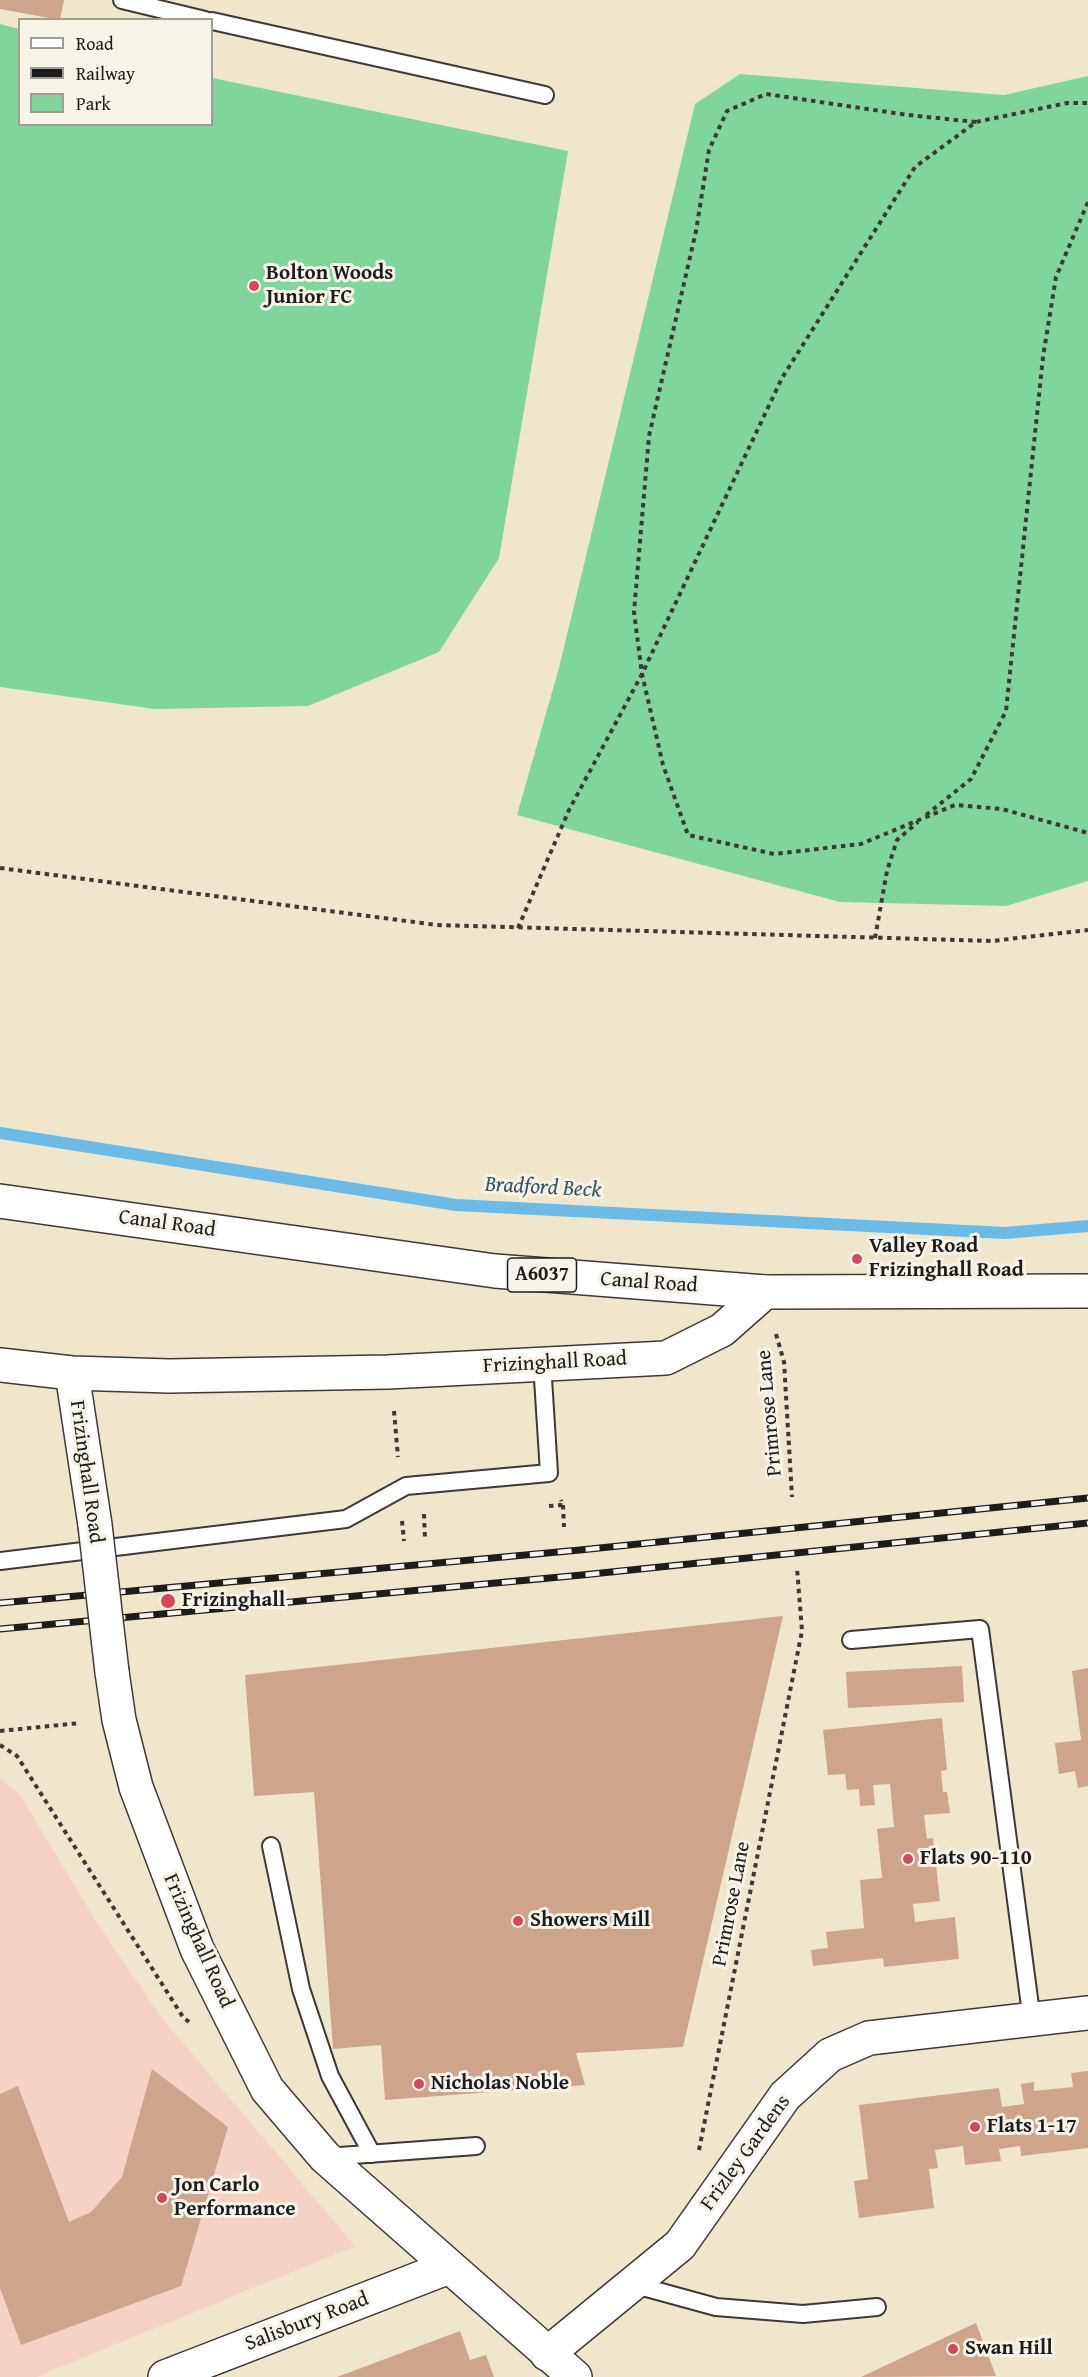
<!DOCTYPE html>
<html>
<head>
<meta charset="utf-8">
<style>
	body { margin:0 }
	#map { position:relative; width:1088px; height:2377px; overflow:hidden; background:#efe6cc; font-family:"Gentium Book Plus",serif }
	canvas { display:block }
	.legend { position:absolute; left:18px; top:18px; width:195px; height:108px; box-sizing:border-box; background:#f7f3e8; border:2px solid #9f9d96; margin:0; padding:8px 10px; list-style:none; font-size:18px; color:#1c1c1c }
	.legend li { display:flex; align-items:center; gap:12px; height:30px }
	.legend b { width:30px; border:2px solid #9f9d96 }
</style>
</head>
<body>
<div id="map">
<canvas width="1088" height="2377"></canvas>
<ul class="legend">
<li><b style="height:8px;background:#fff"></b>Road</li>
<li><b style="height:8px;background:#1c1c1c"></b>Railway</li>
<li><b style="height:16px;background:#80d69a"></b>Park</li>
</ul>
</div>
<script>
const c = document.querySelector('canvas').getContext('2d');
c.lineJoin = 'round';
function paint(path, color) { c.fillStyle = color; c.fill(path, 'evenodd'); }
const shape = rows => new Path2D(rows.map(r => 'M' + r).join(''));
function trace(path, color, width, dash) { c.strokeStyle = color; c.lineWidth = width; c.lineCap = dash ? 'butt' : 'round'; c.setLineDash(dash || []); c.stroke(path); }
function write(font, color, halo, rows, align = 'center') {
  c.font = font + ' "Gentium Book Plus",serif'; c.lineWidth = 6; c.setLineDash([]); c.textBaseline = 'middle'; c.strokeStyle = halo; c.fillStyle = color; for (const [text, x, y, turn = 0] of rows) {
    c.save(); c.translate(x, y); c.rotate((+turn || 0) * Math.PI / 180); c.textAlign = isNaN(turn) ? turn : align; if (halo) c.strokeText(text, 0, 0); c.fillText(text, 0, 0); c.restore();
  }
}
paint(shape([
	[0,1778,20,1795,94,1918,160,2016,355,2246,36,2377,0,2377]
]), '#f5d2c3');
paint(shape([
	[0,24,19,29,20,124,212,124,212,78,568,151,499,558,439,652,308,706,154,709,0,687],
	[740,74,1004,95,1088,76,1088,881,1006,906,840,902,517,815,559,668,695,104]
]), '#80d69a');
trace(shape([
	[0,1133,456,1205,1005,1233,1088,1226]
]), '#6bbbe6', 12);
paint(shape([
	[0,0,64,0,60,20,0,9],
	[783,1616,683,2047,576,2053,585,2085,385,2100,381,2045,333,2049,314,1792,254,1796,245,1675],
	[962,1666,964,1702,848,1708,846,1672],
	[1088,1668,1088,1786,1078,1788,1075,1771,1059,1774,1055,1743,1081,1740,1072,1671],
	[942,1718,947,1770,941,1771,943,1792,947,1792,950,1813,924,1815,927,1839,933,1838,940,1901,913,1904,915,1922,955,1917,959,1959,884,1967,883,1958,813,1966,811,1950,828,1948,826,1932,864,1928,860,1880,882,1878,877,1829,894,1827,890,1784,873,1785,875,1805,860,1806,859,1789,847,1790,845,1774,828,1775,823,1730],
	[152,2069,228,2127,181,2286,21,2345,0,2288,0,2094,18,2086,69,2222,91,2212,122,2177],
	[1088,2071,1088,2148,1021,2156,1020,2146,999,2149,1001,2161,965,2165,963,2146,935,2150,938,2168,929,2169,934,2208,859,2218,854,2181,868,2179,859,2105,999,2088,1002,2107,1024,2104,1021,2084,1034,2082,1034,2091,1073,2087,1071,2073],
	[976,2323,996,2376,861,2377],
	[460,2331,470,2360,486,2355,494,2377,337,2377]
]), '#cea48a');
const service = shape([
	[122,0,205,20],
	[212,21,545,95],
	[0,1561,346,1519,406,1486,549,1473,542,1363],
	[851,1640,980,1629,1032,2021],
	[271,1846,301,1989,330,2076,372,2154],
	[326,2157,476,2146],
	[632,2284,716,2307,803,2314,877,2307]
]);
const minor = shape([
	[547,2354,680,2245,785,2096,830,2055,869,2038,1088,2013],
	[165,2377,449,2267]
]);
const tertiary = shape([
	[0,1365,72,1373,169,1376,388,1372,666,1358,722,1330,765,1292],
	[72,1373,95,1525],
	[112,1672,119,1720,136,1787,197,1949,267,2089,325,2157,575,2377]
]);
const primary = shape([
	[0,1201,495,1271,765,1292,1088,1291]
]);
trace(service, '#3c3a36', 20);
trace(minor, '#3c3a36', 36);
trace(tertiary, '#3c3a36', 36);
trace(primary, '#3c3a36', 36);
trace(shape([
	[976,122,908,115,766,94,727,111,709,150,696,231,649,436,634,612,642,674,663,765,688,835,774,854,861,844,955,805,1002,809,1088,833],
	[926,815,971,779,1006,711,1043,357,1056,277,1088,202],
	[0,868,437,925,992,941,1088,930],
	[518,928,569,810,642,674,782,378,915,167,976,122,1067,103,1088,103],
	[875,938,887,871,897,840,918,822],
	[776,1334,784,1362,792,1497],
	[394,1411,398,1457],
	[563,1505,564,1527],
	[549,1506,563,1505,561,1500],
	[424,1514,425,1539],
	[402,1521,404,1541],
	[0,1731,80,1723],
	[0,1745,17,1756,183,2017,189,2022],
	[699,2150,802,1631,797,1568]
]), '#3c3a36', 4, [4.5, 4.5]);
trace(service, '#fff', 16);
trace(minor, '#fff', 33);
trace(tertiary, '#fff', 33);
trace(primary, '#fff', 33);
const rail = shape([
	[0,1603,580,1550,1088,1498],
	[0,1629,582,1575,1088,1523]
]);
trace(rail, '#1c1c1c', 7);
trace(rail, '#f7f3e8', 4.5, [14]);
const tertiaryBridge = shape([
	[95,1525,112,1672]
]);
trace(tertiaryBridge, '#3c3a36', 36, []);
trace(tertiaryBridge, '#fff', 33);
for (const [x, y, r, color] of [
	[254,286,6,"#d1495b"],
	[857,1259,6,"#d1495b"],
	[168,1601,8,"#d1495b"],
	[908,1859,6,"#d1495b"],
	[518,1921,6,"#d1495b"],
	[419,2084,6,"#d1495b"],
	[975,2127,6,"#d1495b"],
	[162,2198,6,"#d1495b"],
	[953,2349,6,"#d1495b"]
]) { const dot = new Path2D(); dot.arc(x, y, r, 0, 2 * Math.PI); c.fillStyle = color; c.fill(dot); trace(dot, '#f7f3e8', 2); }
for (const [x, y, w] of [
	[542,1275,69]
]) { const box = new Path2D(); box.roundRect(x - w / 2, y - 17, w, 34, 4.5); c.fillStyle = '#f7f3e8'; c.fill(box); trace(box, '#1c1c1c', 1.5); }
write('bold 20px', '#1c1c1c', null, [
	["A6037",542,1275]
]);
write('bold 21px', '#1c1c1c', '#f7f3e8', [
	["Bolton Woods",266,274],
	["Junior FC",266,298],
	["Valley Road",869,1247],
	["Frizinghall Road",869,1271],
	["Frizinghall",182,1601],
	["Flats 90-110",920,1859],
	["Showers Mill",530,1921],
	["Nicholas Noble",431,2084],
	["Flats 1-17",987,2127],
	["Jon Carlo",174,2186],
	["Performance",174,2210],
	["Swan Hill",965,2349]
], 'left');
write('21px', '#1c1c1c', '#f7f3e8', [
	["Canal Road",167,1224,8],
	["Canal Road",649,1283,4],
	["Frizinghall Road",555,1363,-3],
	["Primrose Lane",770,1413,-95],
	["Frizinghall Road",86,1472,82],
	["Primrose Lane",732,1904,-79],
	["Frizinghall Road",198,1941,66],
	["Frizley Gardens",746,2153,-54],
	["Salisbury Road",307,2322,-21]
]);
write('italic 22px', '#385463', '#f7f3e8', [
	["Bradford Beck",543,1188,3]
]);
</script>
</body>
</html>
